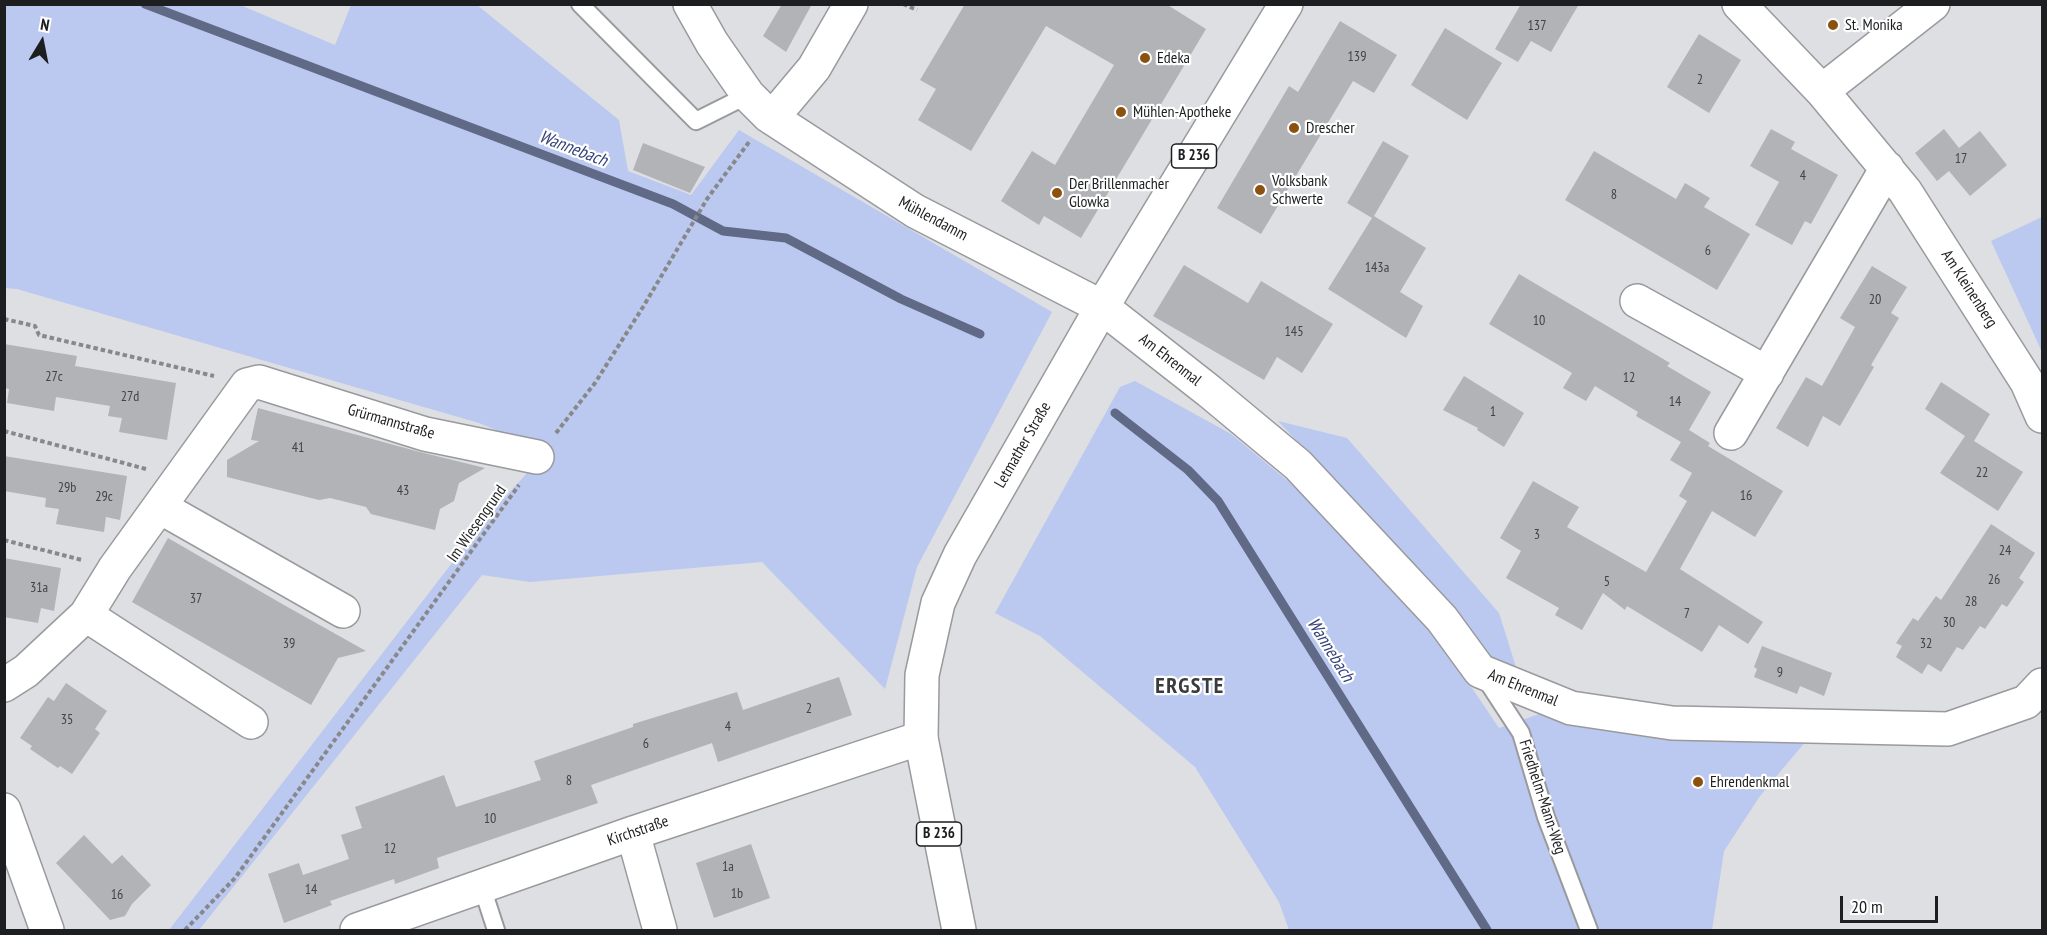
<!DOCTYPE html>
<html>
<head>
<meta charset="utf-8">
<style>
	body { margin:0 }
	#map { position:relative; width:2047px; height:935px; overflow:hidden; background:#dddfe2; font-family:"PT Sans Narrow",sans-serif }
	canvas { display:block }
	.frame { position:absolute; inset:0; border:6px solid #1d1e1f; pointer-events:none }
	.north { position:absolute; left:12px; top:12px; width:60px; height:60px; -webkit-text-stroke:4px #fff; paint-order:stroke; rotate:10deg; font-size:16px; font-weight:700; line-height:24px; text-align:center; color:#1d1e1f }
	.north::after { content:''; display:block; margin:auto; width:21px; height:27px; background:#1d1e1f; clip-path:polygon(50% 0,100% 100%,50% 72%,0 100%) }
	.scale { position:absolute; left:1840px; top:896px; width:98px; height:27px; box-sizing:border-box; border:3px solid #1d1e1f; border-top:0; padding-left:8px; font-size:18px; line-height:21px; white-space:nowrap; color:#1d1e1f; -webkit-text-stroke:4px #fff; paint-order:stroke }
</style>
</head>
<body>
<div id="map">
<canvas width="2047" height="935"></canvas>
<div class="frame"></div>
<div class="north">N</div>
<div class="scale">20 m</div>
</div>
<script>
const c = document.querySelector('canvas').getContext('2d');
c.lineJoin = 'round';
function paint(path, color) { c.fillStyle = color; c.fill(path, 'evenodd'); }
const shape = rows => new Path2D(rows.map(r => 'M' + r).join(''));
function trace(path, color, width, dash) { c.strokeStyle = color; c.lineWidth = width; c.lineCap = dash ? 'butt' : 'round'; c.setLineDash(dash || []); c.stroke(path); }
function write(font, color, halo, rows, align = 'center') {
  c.font = font + ' "PT Sans Narrow",sans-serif'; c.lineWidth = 4.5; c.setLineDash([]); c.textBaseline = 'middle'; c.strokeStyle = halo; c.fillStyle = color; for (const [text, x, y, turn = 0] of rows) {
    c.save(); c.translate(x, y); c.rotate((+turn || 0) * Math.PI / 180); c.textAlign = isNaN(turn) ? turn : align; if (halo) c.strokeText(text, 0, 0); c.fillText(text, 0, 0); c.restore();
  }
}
paint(shape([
	[4,5,240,5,335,45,351,5,477,5,619,120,628,171,691,195,739,130,1052,312,917,567,885,689,762,562,530,582,482,575,199,930,169,930,489,515,547,451,479,423,17,289,5,288],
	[2042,217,2042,352,1991,241],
	[1135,381,1231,434,1311,500,1426,620,1499,728,1574,702,1811,735,1760,796,1724,851,1712,930,1289,930,1279,902,1195,767,1040,636,995,613,1120,387],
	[1278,421,1347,438,1499,613,1516,667,1488,655,1417,568]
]), '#bbc8ef');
trace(shape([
	[145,4,673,204,723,231,786,238,901,299,980,334],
	[1115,413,1188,470,1218,501,1487,930]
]), '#606985', 9);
paint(shape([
	[782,4,812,4,786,52,763,36],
	[965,4,1166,4,1206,29,1081,238,1044,216,1039,225,1001,201,1032,151,1055,165,1114,65,1046,26,971,151,918,120,936,89,920,80],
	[1521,4,1579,4,1551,52,1531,41,1518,62,1495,49],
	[1340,21,1397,55,1374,93,1353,81,1261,234,1217,208,1289,86,1298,92],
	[1445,28,1502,63,1467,120,1411,85],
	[1699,34,1741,60,1709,113,1667,87],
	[1771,129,1795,142,1791,149,1838,175,1811,224,1805,221,1792,245,1755,225,1779,182,1750,166],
	[1944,129,1959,148,1980,131,2007,165,1970,196,1949,171,1937,181,1915,153],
	[1383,141,1409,156,1374,216,1426,248,1400,292,1423,306,1406,338,1328,289,1372,218,1347,203],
	[643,143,705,167,690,193,633,170],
	[1594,151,1676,199,1685,183,1710,198,1704,207,1750,234,1717,290,1565,200],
	[1184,265,1248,303,1261,281,1333,324,1302,373,1277,357,1264,380,1153,316],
	[1872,266,1907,287,1891,313,1899,318,1871,365,1874,367,1840,426,1823,416,1808,447,1776,428,1806,377,1822,386,1855,327,1840,318],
	[1519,274,1670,363,1667,366,1711,392,1689,430,1710,443,1708,446,1783,491,1755,537,1712,511,1680,569,1763,622,1748,644,1719,625,1702,652,1627,606,1625,610,1603,593,1582,630,1555,615,1559,608,1506,578,1521,551,1500,538,1533,481,1579,507,1567,527,1646,572,1687,501,1679,496,1692,473,1670,460,1681,442,1636,416,1638,412,1595,386,1586,401,1563,388,1572,373,1489,324],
	[4,344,77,356,75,366,176,383,167,440,119,432,122,418,108,416,110,406,56,397,54,411,7,403,9,389,4,388],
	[1464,376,1524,413,1504,447,1477,430,1478,428,1443,410],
	[1941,382,1990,414,1974,441,2023,472,1998,511,1940,473,1965,436,1925,409],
	[258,408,420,452,485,468,459,483,454,501,440,509,435,530,371,514,366,507,330,498,319,500,227,477,227,460,259,441,251,440],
	[4,456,127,476,120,520,106,517,104,532,56,524,59,509,45,507,46,498,4,491],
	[1991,524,2035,553,2019,578,2024,582,2007,607,2002,604,1985,629,1980,626,1963,650,1957,647,1941,672,1928,664,1922,674,1896,657,1902,646,1896,643,1913,618,1918,621,1936,596,1941,600],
	[168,538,284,605,366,651,338,658,311,705,177,628,132,602],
	[4,558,61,568,54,611,41,608,38,623,4,617],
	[1762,646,1832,673,1824,696,1800,686,1797,694,1754,677,1757,669,1754,667],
	[839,677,852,715,718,762,712,743,591,785,598,803,437,858,439,868,395,884,394,879,330,901,332,905,284,923,268,874,299,863,303,875,349,859,341,835,362,828,355,807,444,775,456,807,541,780,534,761,633,727,633,724,737,692,743,710],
	[66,683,107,711,95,729,100,733,72,774,60,766,58,768,30,749,32,746,20,738,48,697,54,701],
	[84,835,112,864,122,855,151,885,132,904,125,916,110,920,56,863],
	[751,844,770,898,714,918,696,863]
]), '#b2b3b6');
const lane = shape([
	[580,4,696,121,748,95],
	[1485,678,1521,733,1546,817,1589,930],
	[482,887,496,930]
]);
const street = shape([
	[690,4,712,43,748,95,769,116,915,211,1102,307,1209,391,1298,465,1442,619,1480,671,1571,708,1672,723,1948,729,2026,702,2042,685],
	[1739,4,1822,91,1905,191,2027,382,2042,416],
	[1822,91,1933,4],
	[772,118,814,68,851,4],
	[1637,301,1767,373],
	[1731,433,1887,168],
	[160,507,343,611],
	[86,615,251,722],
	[4,685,26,671,86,615,115,568,247,385,259,382,425,434,537,457],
	[4,810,47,930],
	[633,833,660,930],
	[357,930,633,833,921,738]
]);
const primary = shape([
	[959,930,921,738,922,675,938,603,960,555,1102,307,1286,4]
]);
trace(lane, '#999a9d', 20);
trace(street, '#999a9d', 36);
trace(primary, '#999a9d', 36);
trace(shape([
	[903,4,917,10],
	[4,319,35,326,39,335,214,376],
	[4,431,146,469],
	[556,433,595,383,643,307,707,199,749,142],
	[4,540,82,560],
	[185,930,235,878,519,485]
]), '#87888a', 4, [4.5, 3]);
trace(lane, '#fff', 16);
trace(street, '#fff', 33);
trace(primary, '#fff', 33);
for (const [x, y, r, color] of [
	[1833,25,6,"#8c510f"],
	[1145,58,6,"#8c510f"],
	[1121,112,6,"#8c510f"],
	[1294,128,6,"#8c510f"],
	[1260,190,6,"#8c510f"],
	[1057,193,6,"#8c510f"],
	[1698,782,6,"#8c510f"]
]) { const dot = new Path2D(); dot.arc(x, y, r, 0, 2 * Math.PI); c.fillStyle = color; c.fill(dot); trace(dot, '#fff', 2); }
write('14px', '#424345', null, [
	["137",1537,26],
	["139",1357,57],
	["2",1700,80],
	["17",1961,159],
	["4",1803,176],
	["8",1614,195],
	["6",1708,251],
	["143a",1377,268],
	["20",1875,300],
	["10",1539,321],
	["145",1294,332],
	["27c",54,377],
	["12",1629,378],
	["27d",130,397],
	["14",1675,402],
	["1",1493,412],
	["41",298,448],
	["22",1982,473],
	["29b",67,488],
	["43",403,491],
	["16",1746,496],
	["29c",104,497],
	["3",1537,535],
	["24",2005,551],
	["26",1994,580],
	["5",1607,582],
	["31a",39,588],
	["37",196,599],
	["28",1971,602],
	["7",1687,614],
	["30",1949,623],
	["39",289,644],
	["32",1926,644],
	["9",1780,673],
	["2",809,709],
	["35",67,720],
	["4",728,727],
	["6",646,744],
	["8",569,781],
	["10",490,819],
	["12",390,849],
	["1a",728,867],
	["14",311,890],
	["1b",737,894],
	["16",117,895]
]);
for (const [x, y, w] of [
	[1194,156,45],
	[939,834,45]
]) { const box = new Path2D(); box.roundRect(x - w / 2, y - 12, w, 24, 4.5); c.fillStyle = '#fff'; c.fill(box); trace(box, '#1d1e1f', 1.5); }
write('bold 15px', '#1d1e1f', null, [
	["B 236",1194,156],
	["B 236",939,834]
]);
write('16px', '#1d1e1f', '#fff', [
	["St. Monika",1845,25],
	["Edeka",1157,58],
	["Mühlen-Apotheke",1133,112],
	["Drescher",1306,128],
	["Volksbank",1272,181],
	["Schwerte",1272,199],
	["Der Brillenmacher",1069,184],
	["Glowka",1069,202],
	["Ehrendenkmal",1710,782]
], 'left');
write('16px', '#1d1e1f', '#fff', [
	["Mühlendamm",933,219,28],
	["Am Kleinenberg",1969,289,57],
	["Am Ehrenmal",1170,360,38],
	["Grürmannstraße",391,422,16],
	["Letmather Straße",1023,445,-60],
	["Im Wiesengrund",477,524,-55],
	["Am Ehrenmal",1523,688,22],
	["Friedhelm-Mann-Weg",1542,797,72],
	["Kirchstraße",638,831,-19]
]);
write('italic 18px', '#37447b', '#fff', [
	["Wannebach",573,149,21],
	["Wannebach",1330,650,58]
]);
c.letterSpacing = '1.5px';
write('bold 22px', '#3a3b3e', '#fff', [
	["ERGSTE",1190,687]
]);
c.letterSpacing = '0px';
</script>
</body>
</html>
